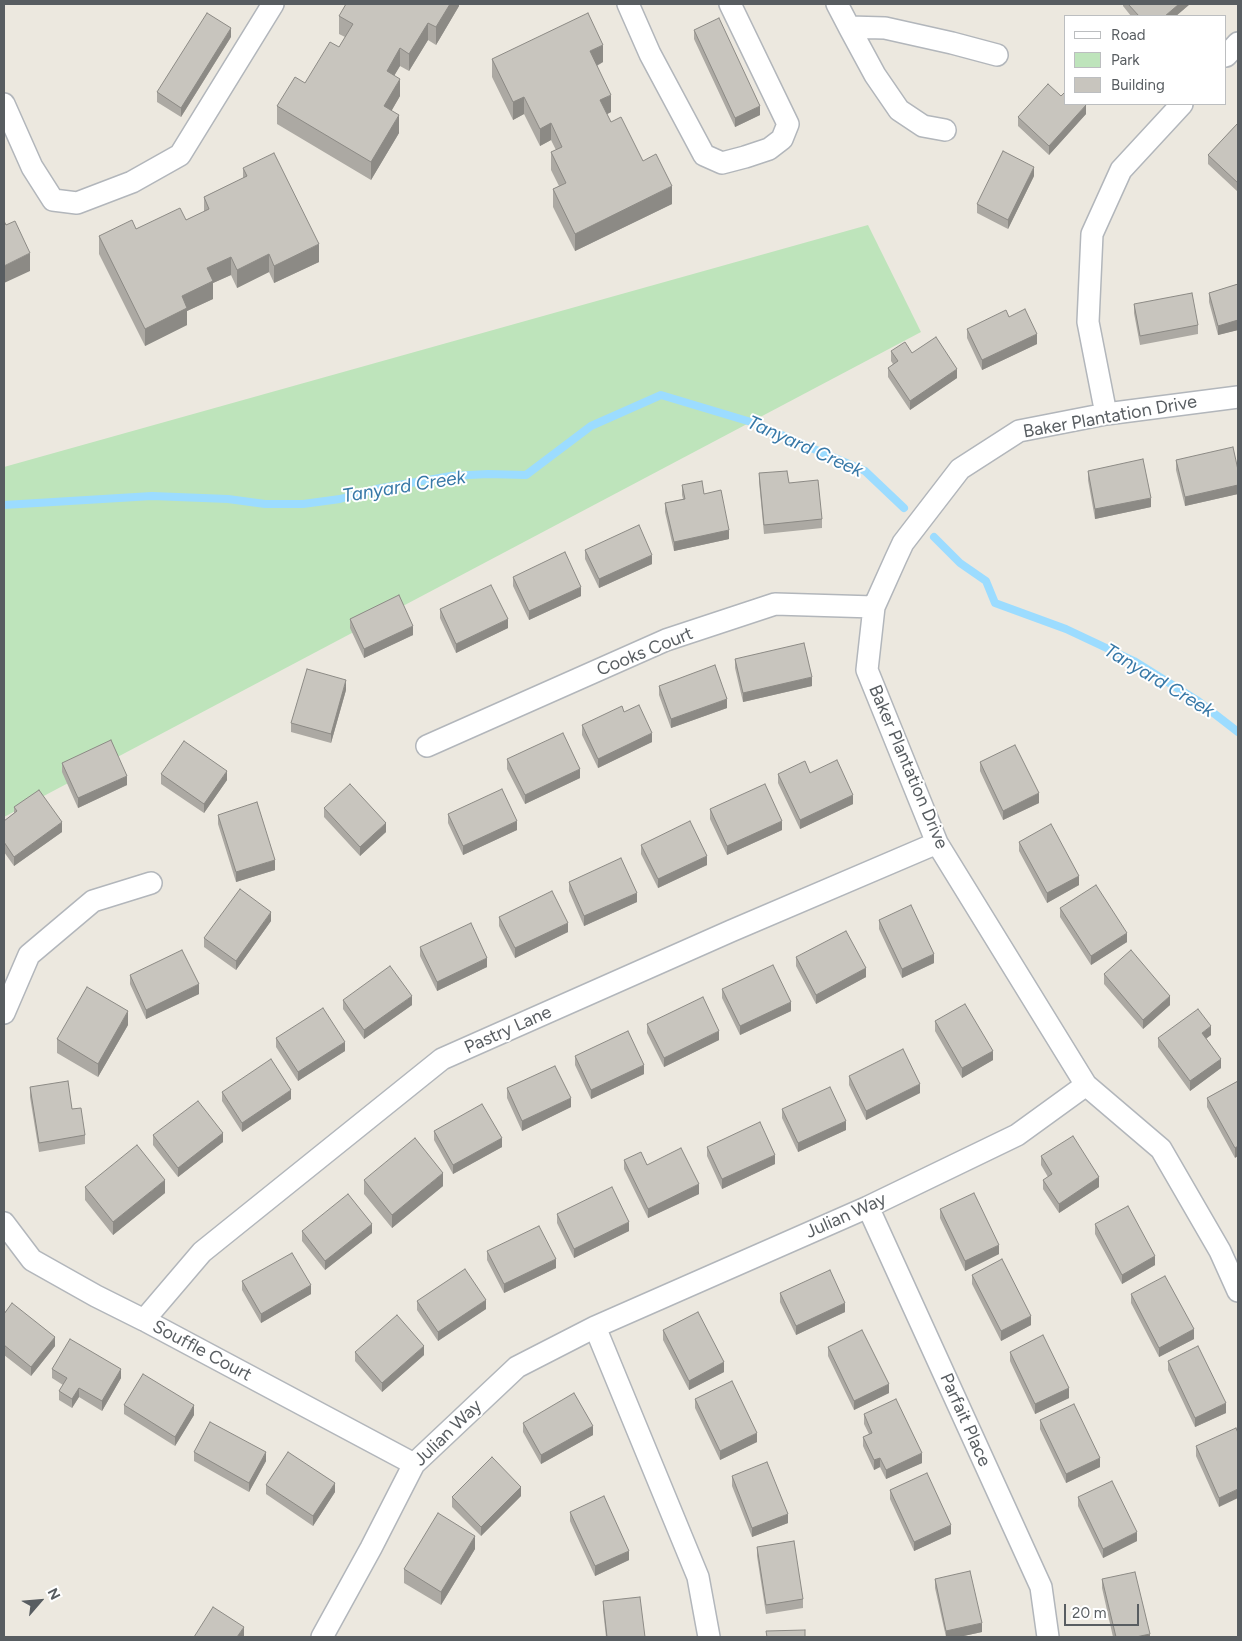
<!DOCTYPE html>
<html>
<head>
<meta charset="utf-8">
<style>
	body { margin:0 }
	#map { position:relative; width:1242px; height:1641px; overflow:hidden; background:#ece8df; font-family:Figtree,sans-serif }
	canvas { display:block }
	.frame { position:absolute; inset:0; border:5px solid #585d61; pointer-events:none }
	.legend { position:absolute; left:1064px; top:15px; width:162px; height:90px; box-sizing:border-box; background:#fff; border:1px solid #bcbec0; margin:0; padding:6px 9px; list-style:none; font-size:15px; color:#585d61 }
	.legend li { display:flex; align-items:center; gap:10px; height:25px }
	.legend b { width:25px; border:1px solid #bcbec0 }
	.north { position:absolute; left:15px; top:1576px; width:50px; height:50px; -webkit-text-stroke:4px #fff; paint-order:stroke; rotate:63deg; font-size:14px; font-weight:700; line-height:20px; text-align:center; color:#585d61 }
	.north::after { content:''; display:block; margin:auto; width:18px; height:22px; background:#585d61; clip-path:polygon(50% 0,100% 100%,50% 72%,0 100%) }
	.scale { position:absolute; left:1064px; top:1604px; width:75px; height:22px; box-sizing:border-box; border:2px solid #585d61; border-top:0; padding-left:6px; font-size:15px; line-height:18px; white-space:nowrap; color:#585d61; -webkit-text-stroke:4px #fff; paint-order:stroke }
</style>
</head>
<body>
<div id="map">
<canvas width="1242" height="1641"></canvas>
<div class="frame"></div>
<ul class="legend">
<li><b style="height:6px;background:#fff"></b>Road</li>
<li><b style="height:14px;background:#bee4bb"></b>Park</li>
<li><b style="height:14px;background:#c8c5be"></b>Building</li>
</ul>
<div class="north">N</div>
<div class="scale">20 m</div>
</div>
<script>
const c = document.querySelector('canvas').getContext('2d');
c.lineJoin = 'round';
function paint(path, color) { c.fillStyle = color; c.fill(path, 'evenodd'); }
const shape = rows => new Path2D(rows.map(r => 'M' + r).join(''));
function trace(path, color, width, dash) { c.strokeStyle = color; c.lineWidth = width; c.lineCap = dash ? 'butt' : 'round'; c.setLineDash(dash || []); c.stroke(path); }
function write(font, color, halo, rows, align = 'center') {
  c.font = font + ' Figtree,sans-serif'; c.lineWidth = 4; c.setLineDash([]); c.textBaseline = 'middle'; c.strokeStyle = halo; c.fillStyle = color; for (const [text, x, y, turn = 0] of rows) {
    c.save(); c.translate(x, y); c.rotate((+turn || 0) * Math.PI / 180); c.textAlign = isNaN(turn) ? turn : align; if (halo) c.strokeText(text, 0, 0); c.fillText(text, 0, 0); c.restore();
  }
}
paint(shape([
	[868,225,921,332,4,817,4,467]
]), '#bee4bb');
trace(shape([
	[4,505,152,496,228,499,265,504,303,504,340,499,376,489,451,476,488,474,526,475,591,426,661,395,751,422,865,471,904,508],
	[934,537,960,563,986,581,995,603,1066,629,1134,661,1198,701,1238,732]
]), '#9cdcff', 8);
const minor = shape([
	[628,4,650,54,704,155,722,163,745,157,769,149,782,139,788,124,730,4],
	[837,4,849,27,885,28,952,43,997,55],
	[849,27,875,75,899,110,923,126,945,130],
	[1226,56,1238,43],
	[4,104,32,167,53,200,77,203,132,182,180,155,273,4],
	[1238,397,1106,414,1019,431,960,469,903,543,896,558,874,607,867,670,937,843,1086,1085,1161,1149,1220,1251,1238,1291],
	[1106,414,1088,322,1092,234,1121,170,1182,104],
	[427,746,666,640,775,604,874,607],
	[4,1013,29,955,93,901,151,883],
	[868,1207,1041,1587,1048,1637],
	[4,1223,32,1260,96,1296,144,1320,414,1464],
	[144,1320,202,1252,442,1059,731,931,937,843],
	[595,1327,698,1577,709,1637],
	[322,1637,371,1548,414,1464,517,1367,595,1327,868,1207,1017,1135,1086,1085]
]);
trace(minor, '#b2b6bb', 24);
trace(minor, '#fff', 21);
paint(shape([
	[459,4,459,6,436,45,428,40,409,71,400,66,394,75,400,96,391,111,399,133,371,180,277,124,277,106,305,83,339,47,345,37,339,34,339,16],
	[1123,4,1190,4,1176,16,1131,16,1123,6],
	[694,30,760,115,735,127,694,39],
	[231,37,181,117,157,102,157,92],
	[492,59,603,62,597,66,611,112,607,114,611,122,643,161,672,204,575,251,553,207,553,189,559,186,551,170,551,152,556,150,551,140,540,146,524,114,513,120,492,77],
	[1061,96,1086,114,1049,155,1018,126,1018,117],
	[1238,123,1238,192,1208,164,1208,155],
	[243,168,319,262,274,283,269,272,237,288,231,275,213,283,213,299,187,311,187,325,145,346,99,254,99,236,186,220,204,212,204,197,243,178],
	[1034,176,1008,229,977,213,977,204],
	[1238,284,1238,330,1218,335,1209,302,1209,293],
	[1134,304,1198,325,1198,334,1140,345,1134,313],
	[1009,317,1037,344,982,370,967,338,967,329],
	[891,351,957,378,910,410,888,377,888,368,893,364,891,361],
	[1176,460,1238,470,1238,494,1185,506,1176,470],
	[1088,471,1151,507,1095,519,1088,480],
	[759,473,789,483,822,519,822,528,764,534,759,482],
	[682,485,729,539,674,551,665,512,665,503,683,499,682,495],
	[585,550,652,564,599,588,585,559],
	[513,577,581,596,529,620,513,586],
	[440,609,508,628,456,653,440,618],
	[350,619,413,635,364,658,350,628],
	[735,659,812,686,743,702,735,668],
	[659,686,727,708,671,728,659,695],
	[346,690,331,743,291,732,291,723],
	[624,712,652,742,598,768,582,735,582,725],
	[507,759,580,778,525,804,507,769],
	[980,762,1039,803,1003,820,980,771],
	[62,763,127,785,78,808,62,772],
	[810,773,853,804,800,829,778,783,778,774],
	[161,774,227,780,204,813,161,784],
	[14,807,62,832,14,866,4,852,4,821,14,813],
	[324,808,386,832,360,856,324,817],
	[710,809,782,830,727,855,710,819],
	[448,814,517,830,463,855,448,823],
	[218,815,275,870,236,882,218,824],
	[1019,842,1079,885,1047,903,1019,851],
	[641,845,707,865,658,888,641,854],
	[569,882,637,902,584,926,569,891],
	[1060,908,1127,942,1091,965,1060,917],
	[499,917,568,932,515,958,499,926],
	[879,920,934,963,902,978,879,929],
	[271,921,236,970,204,947,204,938],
	[420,947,487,967,437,991,420,956],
	[796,957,866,977,816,1004,796,966],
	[1104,974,1170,1005,1143,1029,1104,984],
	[130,975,199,994,146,1019,130,984],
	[722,989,791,1011,740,1035,722,998],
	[343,1000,412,1005,364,1039,343,1009],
	[935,1021,993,1060,962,1078,935,1031],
	[647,1024,719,1040,664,1067,647,1033],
	[128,1025,98,1077,57,1053,57,1039],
	[1211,1035,1206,1038,1221,1068,1190,1091,1158,1047,1158,1038],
	[276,1038,345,1051,298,1081,276,1047],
	[575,1056,644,1074,591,1099,575,1065],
	[849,1076,920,1093,866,1120,849,1085],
	[1238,1081,1235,1158,1207,1107,1207,1098],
	[30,1087,72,1109,85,1135,85,1144,39,1152,30,1097],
	[507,1088,571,1107,522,1131,507,1098],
	[222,1092,291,1099,242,1132,222,1101],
	[782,1109,846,1130,798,1152,782,1118],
	[434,1131,502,1147,453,1174,434,1140],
	[153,1135,223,1142,178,1177,153,1145],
	[707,1147,775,1164,722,1189,707,1156],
	[1041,1156,1099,1187,1059,1213,1043,1189,1043,1180,1048,1177,1041,1165],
	[624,1160,647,1165,699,1194,648,1218,624,1169],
	[364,1180,443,1186,392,1228,364,1194],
	[85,1187,165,1193,113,1235,85,1200],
	[940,1209,999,1254,965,1271,940,1218],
	[557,1214,629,1231,574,1258,557,1223],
	[1095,1224,1155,1265,1122,1284,1095,1234],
	[302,1231,372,1233,325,1270,302,1241],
	[487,1251,556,1268,504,1293,487,1260],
	[972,1275,1031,1325,1001,1341,972,1284],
	[242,1281,311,1294,261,1323,242,1290],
	[780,1293,845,1312,796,1335,780,1302],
	[1131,1294,1194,1339,1159,1357,1131,1303],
	[417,1301,486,1309,438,1341,417,1310],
	[4,1314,55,1346,31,1376,4,1355],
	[663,1330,724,1372,689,1390,663,1340],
	[828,1347,889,1393,854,1410,828,1356],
	[355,1352,424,1355,382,1392,355,1361],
	[1010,1352,1069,1398,1035,1414,1010,1361],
	[1168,1361,1226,1413,1195,1427,1168,1370],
	[52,1369,121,1378,102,1411,79,1397,72,1408,59,1400,59,1391,63,1385,52,1378],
	[695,1399,757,1442,720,1460,695,1408],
	[124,1405,194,1415,175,1446,124,1414],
	[864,1414,922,1463,886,1479,880,1467,874,1470,863,1446,863,1437,869,1434,864,1424],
	[1040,1420,1100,1467,1066,1483,1040,1429],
	[523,1423,593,1435,541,1464,523,1432],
	[1238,1433,1219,1507,1196,1456,1196,1446],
	[194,1452,266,1461,249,1492,194,1461],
	[732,1476,788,1523,752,1537,732,1486],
	[266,1485,335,1492,313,1526,266,1494],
	[890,1490,951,1534,914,1551,890,1499],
	[521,1496,481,1536,452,1507,452,1497],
	[1078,1497,1137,1541,1103,1558,1078,1506],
	[570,1512,629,1560,595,1576,570,1521],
	[757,1547,803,1599,803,1608,766,1614,757,1556],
	[475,1549,441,1605,404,1583,404,1569],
	[935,1579,982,1632,959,1637,946,1637,935,1588],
	[1102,1579,1150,1637,1113,1637,1102,1588],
	[603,1601,645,1637,606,1637,603,1610]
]), '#aca9a3');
paint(shape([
	[450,4,459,4,459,6,436,45,436,27],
	[1179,4,1190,4,1176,16,1165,16],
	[428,23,428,40,409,71,409,54],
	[231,28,231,37,181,117,181,108],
	[603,45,603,62,590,69,590,51],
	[400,48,400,66,387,88,387,71],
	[400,79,400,96,384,124,384,106],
	[611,95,611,112,600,118,600,100],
	[524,97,524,114,513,120,513,102],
	[1086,105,1086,114,1049,155,1049,146],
	[760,106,760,115,735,127,735,118],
	[399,115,399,133,371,180,371,162],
	[551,123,551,140,540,146,540,129],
	[1034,167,1034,176,1008,229,1008,220],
	[672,186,672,204,575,251,575,234],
	[319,244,319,262,274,283,274,266],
	[30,253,30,271,4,283,4,266],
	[269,254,269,272,237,288,237,270],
	[231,257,231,275,213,283,213,299,187,311,187,325,145,346,145,329,182,296,207,268],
	[1238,320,1238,330,1218,335,1218,326],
	[1037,334,1037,344,982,370,982,360],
	[957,369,957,378,910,410,910,401],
	[1238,485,1238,494,1185,506,1185,497],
	[1151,498,1151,507,1095,519,1095,509],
	[729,530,729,539,674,551,674,542],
	[652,555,652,564,599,588,599,579],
	[581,587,581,596,529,620,529,611],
	[508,619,508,628,456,653,456,644],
	[413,626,413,635,364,658,364,649],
	[812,677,812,686,743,702,743,693],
	[346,680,346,690,331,743,331,734],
	[727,699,727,708,671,728,671,719],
	[652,733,652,742,598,768,598,759],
	[580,769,580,778,525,804,525,795],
	[227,771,227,780,204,813,204,804],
	[127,776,127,785,78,808,78,798],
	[1039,793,1039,803,1003,820,1003,811],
	[853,795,853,804,800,829,800,820],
	[517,821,517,830,463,855,463,846],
	[782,821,782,830,727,855,727,846],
	[62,822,62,832,14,866,14,857],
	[386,823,386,832,360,856,360,847],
	[707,856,707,865,658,888,658,879],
	[275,860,275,870,236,882,236,872],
	[1079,876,1079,885,1047,903,1047,893],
	[637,893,637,902,584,926,584,916],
	[271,912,271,921,236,970,236,961],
	[568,923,568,932,515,958,515,948],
	[1127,933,1127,942,1091,965,1091,956],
	[934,954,934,963,902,978,902,969],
	[487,958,487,967,437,991,437,982],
	[866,968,866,977,816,1004,816,995],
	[199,984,199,994,146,1019,146,1010],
	[412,996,412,1005,364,1039,364,1030],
	[1170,996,1170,1005,1143,1029,1143,1020],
	[791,1002,791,1011,740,1035,740,1026],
	[128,1011,128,1025,98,1077,98,1064],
	[1211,1026,1211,1035,1202,1042,1202,1033],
	[719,1031,719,1040,664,1067,664,1058],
	[345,1042,345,1051,298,1081,298,1072],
	[993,1051,993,1060,962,1078,962,1068],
	[1221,1059,1221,1068,1190,1091,1190,1081],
	[644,1065,644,1074,591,1099,591,1090],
	[920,1084,920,1093,866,1120,866,1111],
	[291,1090,291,1099,242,1132,242,1123],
	[571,1098,571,1107,522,1131,522,1121],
	[846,1121,846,1130,798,1152,798,1143],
	[223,1133,223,1142,178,1177,178,1168],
	[502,1138,502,1147,453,1174,453,1165],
	[1238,1146,1238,1156,1235,1158,1235,1148],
	[775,1155,775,1164,722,1189,722,1179],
	[443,1173,443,1186,392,1228,392,1215],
	[1099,1177,1099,1187,1059,1213,1059,1204],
	[165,1180,165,1193,113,1235,113,1222],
	[699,1184,699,1194,648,1218,648,1209],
	[629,1222,629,1231,574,1258,574,1249],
	[372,1224,372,1233,325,1270,325,1261],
	[999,1245,999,1254,965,1271,965,1261],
	[1155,1256,1155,1265,1122,1284,1122,1275],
	[556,1259,556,1268,504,1293,504,1284],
	[311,1285,311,1294,261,1323,261,1314],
	[486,1300,486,1309,438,1341,438,1332],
	[845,1303,845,1312,796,1335,796,1326],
	[1031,1316,1031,1325,1001,1341,1001,1331],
	[1194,1329,1194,1339,1159,1357,1159,1348],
	[55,1337,55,1346,31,1376,31,1367],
	[424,1346,424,1355,382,1392,382,1383],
	[724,1362,724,1372,689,1390,689,1381],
	[121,1369,121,1378,102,1411,102,1401],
	[889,1384,889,1393,854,1410,854,1401],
	[79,1388,79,1397,72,1408,72,1399],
	[1069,1388,1069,1398,1035,1414,1035,1404],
	[1226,1403,1226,1413,1195,1427,1195,1418],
	[194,1405,194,1415,175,1446,175,1437],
	[593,1426,593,1435,541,1464,541,1455],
	[757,1433,757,1442,720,1460,720,1451],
	[266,1452,266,1461,249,1492,249,1483],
	[922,1453,922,1463,886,1479,886,1470],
	[880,1458,880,1467,874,1470,874,1460],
	[1100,1458,1100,1467,1066,1483,1066,1474],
	[335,1483,335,1492,313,1526,313,1516],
	[521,1487,521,1496,481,1536,481,1527],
	[1238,1489,1238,1498,1219,1507,1219,1498],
	[788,1514,788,1523,752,1537,752,1528],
	[951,1525,951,1534,914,1551,914,1542],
	[1137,1532,1137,1541,1103,1558,1103,1549],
	[475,1536,475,1549,441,1605,441,1592],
	[629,1551,629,1560,595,1576,595,1566],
	[982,1623,982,1632,959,1637,946,1637,946,1631],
	[244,1627,244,1636,243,1637,237,1637],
	[1150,1634,1150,1637,1136,1637]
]), '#8c8a85');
const building = shape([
	[346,4,450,4,436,27,428,23,409,54,400,48,387,71,400,79,384,106,399,115,371,162,277,106,295,77,305,83,330,42,339,47,353,24,339,16,346,4],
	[1128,4,1179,4,1165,16,1139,16,1128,4],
	[207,13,231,28,181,108,157,92,207,13],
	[588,13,603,45,590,51,611,95,600,100,611,122,621,117,643,161,656,154,672,186,575,234,553,189,566,183,551,152,562,147,551,123,540,129,524,97,513,102,492,59,588,13],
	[719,18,760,106,735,118,694,30,719,18],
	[1048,84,1061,96,1066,91,1066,104,1085,104,1086,105,1049,146,1018,117,1048,84],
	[1238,123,1238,183,1208,155,1238,123],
	[1003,151,1034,167,1008,220,977,204,1003,151],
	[274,153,319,244,274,266,269,254,237,270,231,257,207,268,213,281,182,296,187,308,145,329,99,236,132,220,136,229,180,208,186,220,209,209,204,197,247,176,243,168,274,153],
	[4,221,6,225,15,221,30,253,4,266,4,221],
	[1238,284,1238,320,1218,326,1209,293,1238,284],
	[1192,293,1198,325,1140,336,1134,304,1192,293],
	[1025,309,1037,334,982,360,967,329,1006,310,1009,317,1025,309],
	[936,337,957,369,910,401,888,368,898,361,891,351,905,342,912,353,936,337],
	[1233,447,1238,470,1238,485,1185,497,1176,460,1233,447],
	[1143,459,1151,498,1095,509,1088,471,1143,459],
	[787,471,789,483,818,480,822,519,764,525,759,473,787,471],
	[702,481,704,494,721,490,729,530,674,542,665,503,685,499,682,485,702,481],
	[639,525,652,555,599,579,585,550,639,525],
	[565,552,581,587,529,611,513,577,565,552],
	[491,585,508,619,456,644,440,609,491,585],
	[399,595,413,626,364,649,350,619,399,595],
	[804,643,812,677,743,693,735,659,804,643],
	[715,665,727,699,671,719,659,686,715,665],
	[307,669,346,680,331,734,291,723,307,669],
	[639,705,652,733,598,759,582,725,622,706,624,712,639,705],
	[563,733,580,769,525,795,507,759,563,733],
	[111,740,127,776,78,798,62,763,111,740],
	[184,741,227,771,204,804,161,774,184,741],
	[1015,745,1039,793,1003,811,980,762,1015,745],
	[837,760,853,795,800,820,778,774,805,761,810,773,837,760],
	[350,784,386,823,360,847,324,808,350,784],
	[765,784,782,821,727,846,710,809,765,784],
	[502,789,517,821,463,846,448,814,502,789],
	[39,790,62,822,14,857,4,842,4,821,17,811,14,807,39,790],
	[257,802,275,860,236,872,218,815,257,802],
	[690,821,707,856,658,879,641,845,690,821],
	[1051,824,1079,876,1047,893,1019,842,1051,824],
	[621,858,637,893,584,916,569,882,621,858],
	[1096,885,1127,933,1091,956,1060,908,1096,885],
	[240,889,271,912,236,961,204,938,240,889],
	[552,891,568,923,515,948,499,917,552,891],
	[911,905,934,954,902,969,879,920,911,905],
	[471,923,487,958,437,982,420,947,471,923],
	[846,931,866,968,816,995,796,957,846,931],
	[182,950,199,984,146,1010,130,975,182,950],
	[1131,950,1170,996,1143,1020,1104,974,1131,950],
	[773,965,791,1002,740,1026,722,989,773,965],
	[390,966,412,996,364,1030,343,1000,390,966],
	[87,987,128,1011,98,1064,57,1039,87,987],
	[703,997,719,1031,664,1058,647,1024,703,997],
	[965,1004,993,1051,962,1068,935,1021,965,1004],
	[323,1008,345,1042,298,1072,276,1038,323,1008],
	[1198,1009,1211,1026,1202,1033,1221,1059,1190,1081,1158,1038,1198,1009],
	[628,1031,644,1065,591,1090,575,1056,628,1031],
	[903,1049,920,1084,866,1111,849,1076,903,1049],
	[271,1059,291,1090,242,1123,222,1092,271,1059],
	[555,1066,571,1098,522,1121,507,1088,555,1066],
	[68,1081,72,1109,81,1108,85,1135,39,1143,30,1087,68,1081],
	[1238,1081,1238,1146,1235,1148,1207,1098,1238,1081],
	[830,1087,846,1121,798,1143,782,1109,830,1087],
	[198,1101,223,1133,178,1168,153,1135,198,1101],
	[482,1104,502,1138,453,1165,434,1131,482,1104],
	[760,1122,775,1155,722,1179,707,1147,760,1122],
	[1073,1136,1099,1177,1059,1204,1043,1180,1052,1174,1041,1156,1073,1136],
	[415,1138,443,1173,392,1215,364,1180,415,1138],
	[137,1145,165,1180,113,1222,85,1187,137,1145],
	[681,1148,699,1184,648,1209,624,1160,641,1152,647,1165,681,1148],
	[612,1187,629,1222,574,1249,557,1214,612,1187],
	[974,1193,999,1245,965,1261,940,1209,974,1193],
	[348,1194,372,1224,325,1261,302,1231,348,1194],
	[1128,1206,1155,1256,1122,1275,1095,1224,1128,1206],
	[539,1226,556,1259,504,1284,487,1251,539,1226],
	[292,1253,311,1285,261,1314,242,1281,292,1253],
	[1002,1259,1031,1316,1001,1331,972,1275,1002,1259],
	[465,1269,486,1300,438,1332,417,1301,465,1269],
	[830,1270,845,1303,796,1326,780,1293,830,1270],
	[1165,1276,1194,1329,1159,1348,1131,1294,1165,1276],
	[12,1303,55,1337,31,1367,4,1345,4,1314,12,1303],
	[698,1312,724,1362,689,1381,663,1330,698,1312],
	[397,1315,424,1346,382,1383,355,1352,397,1315],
	[862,1330,889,1384,854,1401,828,1347,862,1330],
	[1043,1335,1069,1388,1035,1404,1010,1352,1043,1335],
	[70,1339,121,1369,102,1401,79,1388,72,1399,59,1391,67,1378,52,1369,70,1339],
	[1198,1346,1226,1403,1195,1418,1168,1361,1198,1346],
	[143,1374,194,1405,175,1437,124,1405,143,1374],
	[732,1381,757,1433,720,1451,695,1399,732,1381],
	[574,1393,593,1426,541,1455,523,1423,574,1393],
	[896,1399,922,1453,886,1470,880,1458,874,1460,863,1437,872,1433,864,1414,896,1399],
	[1074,1404,1100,1458,1066,1474,1040,1420,1074,1404],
	[210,1422,266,1452,249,1483,194,1452,210,1422],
	[1236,1428,1238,1433,1238,1489,1219,1498,1196,1446,1236,1428],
	[288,1452,335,1483,313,1516,266,1485,288,1452],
	[492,1457,521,1487,481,1527,452,1497,492,1457],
	[767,1462,788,1514,752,1528,732,1476,767,1462],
	[927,1473,951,1525,914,1542,890,1490,927,1473],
	[1112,1481,1137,1532,1103,1549,1078,1497,1112,1481],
	[604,1496,629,1551,595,1566,570,1512,604,1496],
	[438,1513,475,1536,441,1592,404,1569,438,1513],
	[794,1541,803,1599,766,1605,757,1547,794,1541],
	[970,1571,982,1623,946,1631,935,1579,970,1571],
	[1135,1572,1150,1634,1136,1637,1116,1637,1102,1579,1135,1572],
	[640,1597,645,1637,607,1637,603,1601,640,1597],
	[213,1607,244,1627,237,1637,194,1637,213,1607],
	[805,1630,805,1637,767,1637,766,1631,805,1630]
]);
paint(building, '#c8c5be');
trace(building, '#8c8a85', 1);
write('18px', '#585d61', '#fff', [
	["Baker Plantation Drive",1110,417,-10],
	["Cooks Court",645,652,-22],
	["Baker Plantation Drive",908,767,67],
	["Pastry Lane",508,1030,-24],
	["Julian Way",846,1216,-24],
	["Souffle Court",202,1351,28],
	["Parfait Place",965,1420,66],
	["Julian Way",448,1433,-44]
]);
write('italic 19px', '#3778a7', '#fff', [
	["Tanyard Creek",805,447,24],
	["Tanyard Creek",404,487,-9],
	["Tanyard Creek",1159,681,31]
]);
</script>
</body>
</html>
